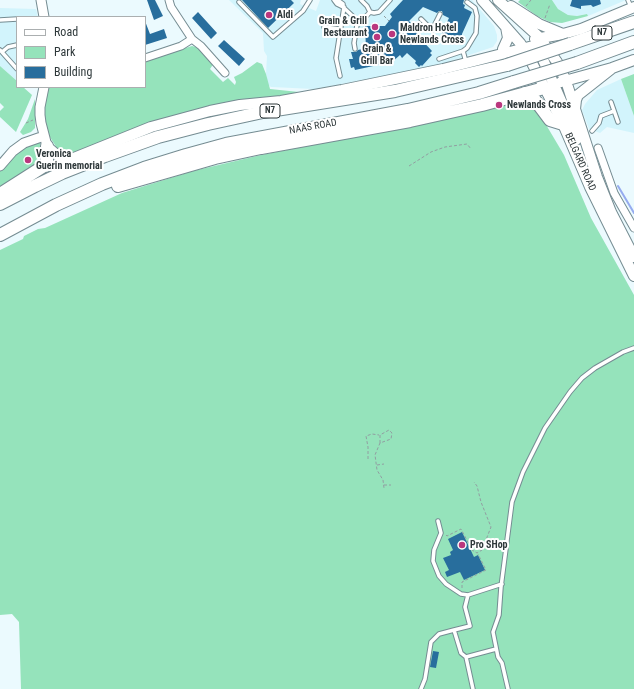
<!DOCTYPE html>
<html>
<head>
<meta charset="utf-8">
<style>
	body { margin:0 }
	#map { position:relative; width:634px; height:689px; overflow:hidden; background:#ebfafe; font-family:"Roboto Condensed",sans-serif }
	canvas { display:block }
	.legend { position:absolute; left:16px; top:16px; width:130px; height:72px; box-sizing:border-box; background:#fff; border:1px solid #abafb0; margin:0; padding:5px 7px; list-style:none; font-size:12px; color:#2e383a }
	.legend li { display:flex; align-items:center; gap:8px; height:20px }
	.legend b { width:20px; border:1px solid #abafb0 }
</style>
</head>
<body>
<div id="map">
<canvas width="634" height="689"></canvas>
<ul class="legend">
<li><b style="height:5px;background:#fff"></b>Road</li>
<li><b style="height:11px;background:#95e3bb"></b>Park</li>
<li><b style="height:11px;background:#286e9d"></b>Building</li>
</ul>
</div>
<script>
const c = document.querySelector('canvas').getContext('2d');
c.lineJoin = 'round';
function paint(path, color) { c.fillStyle = color; c.fill(path, 'evenodd'); }
const shape = rows => new Path2D(rows.map(r => 'M' + r).join(''));
function trace(path, color, width, dash) { c.strokeStyle = color; c.lineWidth = width; c.lineCap = dash ? 'butt' : 'round'; c.setLineDash(dash || []); c.stroke(path); }
function write(font, color, halo, rows, align = 'center') {
  c.font = font + ' "Roboto Condensed",sans-serif'; c.lineWidth = 4; c.setLineDash([]); c.textBaseline = 'middle'; c.strokeStyle = halo; c.fillStyle = color; for (const [text, x, y, turn = 0] of rows) {
    c.save(); c.translate(x, y); c.rotate((+turn || 0) * Math.PI / 180); c.textAlign = isNaN(turn) ? turn : align; if (halo) c.strokeText(text, 0, 0); c.fillText(text, 0, 0); c.restore();
  }
}
paint(shape([
	[229,0,301,0,300,4,316,11,320,0,472,0,494,26,497,35,497,41,493,47,433,67,325,87,314,89,271,87,268,85,266,74,267,56,264,51,263,33],
	[552,0,626,0,588,16,587,14,577,16,568,15,558,9],
	[0,8,36,9,38,17,17,17,17,81,0,66],
	[621,79,634,116,634,133,607,127,600,133,589,129,582,110,585,104,597,90]
]), '#d2f4fc');
paint(shape([
	[520,0,552,0,558,9,568,15,577,16,587,14,588,16,562,23,550,22,537,16,518,2],
	[192,46,199,48,214,63,210,69,223,82,228,78,235,85,236,82,234,77,242,73,257,62,262,64,266,74,270,89,299,92,243,103,72,157,60,153,48,134,44,110,49,87,145,87,145,61],
	[0,66,17,81,17,87,23,87,32,95,16,132,0,117,0,111,4,107,0,103],
	[634,74,634,116,621,79],
	[35,99,35,128,31,132,23,135,20,132,28,119],
	[518,102,525,102,530,105,545,123,564,155,591,218,634,295,634,689,21,689,19,622,12,614,0,615,0,250,23,239,24,236,38,229,45,228,122,193,193,171,261,155,417,125],
	[40,137,41,159,37,169,0,190,0,170,15,154]
]), '#95e3bb');
trace(shape([
	[618,186,634,213]
]), '#95abef', 2);
paint(shape([
	[147,0,155,0,163,16,154,20],
	[242,0,291,0,294,3,268,28],
	[403,0,464,0,463,4,465,5,464,8,472,12,462,34,462,40,460,42,456,42,454,39,442,33,449,18,443,15,442,11,439,11,437,13,423,7,409,21,420,32,417,35,432,51,430,53,432,55,422,66,421,65,419,67,415,63,416,61,407,53,402,58,400,55,391,63,387,63,355,70,354,67,351,68,349,59,353,59,351,52,356,52,358,50,366,48,365,26,385,26,392,17,390,14],
	[572,0,600,0,601,4,593,7,591,5,581,6,581,9,570,6],
	[198,12,217,33,211,39,192,18],
	[145,21,150,34,164,29,167,38,145,45],
	[224,40,245,59,239,66,218,46],
	[462,532,474,557,478,555,485,570,464,580,460,572,447,577,445,572,449,570,443,558,451,555,450,552,453,550,448,539],
	[433,651,439,652,436,668,430,667]
]), '#286e9d');
const service = shape([
	[334,0,337,4,343,7,343,4,339,1,336,2],
	[361,0,367,6,370,12],
	[628,0,631,7],
	[239,2,273,37,303,11,310,0],
	[343,7,360,23,370,12],
	[370,12,374,13,379,12,390,0],
	[421,19,432,30,440,14],
	[0,20,17,19],
	[324,27,340,29],
	[355,49,354,43,357,25,360,23],
	[0,50,17,69],
	[463,51,466,62],
	[2,52,8,47,17,45],
	[439,59,463,51,467,48,476,33,477,16,475,8,467,2],
	[340,76,336,58,344,7],
	[611,102,618,122],
	[592,131,599,123,601,116,614,111],
	[47,170,65,162],
	[438,521,441,533,434,550,433,561,439,576,446,584,461,594,468,595,502,584],
	[468,595,465,607,470,626,454,630,461,653,466,657,473,689],
	[466,657,496,649],
	[421,689,425,679,431,642,439,634,454,630],
	[508,689,502,663,498,657,493,632,499,615,501,587,512,502,523,472,545,428,570,392,582,378,595,368,623,352,634,348]
]);
const minor = shape([
	[169,0,171,7,192,39,201,46,225,73],
	[145,58,181,46,192,39],
	[598,148,614,193,634,228]
]);
const tertiary = shape([
	[41,0,44,17],
	[44,87,40,107,40,115,41,123,47,146,61,158,69,160],
	[0,166,13,151,24,143,44,136]
]);
const secondary = shape([
	[482,0,520,43,530,59,563,124,590,187,634,276],
	[498,0,539,37,557,62,566,81,597,177,611,212,634,257],
	[511,6,539,24,563,34],
	[535,39,563,34,581,29,634,7],
	[540,48,541,55,569,119,576,140],
	[503,49,508,38,506,27],
	[561,82,612,68,634,60],
	[575,109,576,100,578,95,611,69],
	[69,160,151,127,210,111,240,105,281,101,342,90,443,69,537,45,540,45,548,48]
]);
const trunk = shape([
	[570,44,634,22],
	[577,63,634,42],
	[525,93,535,100,550,120,563,124],
	[118,186,215,158,261,148,410,121,482,105,544,88],
	[0,194,44,166,47,161,47,146],
	[0,204,35,186,62,173,105,156,158,137,208,124,263,112,395,91,507,65],
	[0,235,56,205,102,184,144,168,186,155,226,144,408,110,479,93,514,82]
]);
trace(service, '#758c92', 5.5);
trace(minor, '#758c92', 9);
trace(tertiary, '#758c92', 11);
trace(secondary, '#758c92', 12);
trace(trunk, '#758c92', 14);
trace(shape([
	[526,6,531,0],
	[384,16,389,21],
	[545,18,550,4],
	[418,30,422,27],
	[26,123,33,120],
	[409,166,431,152,445,147,467,144,471,149],
	[380,443,380,435,389,430,392,433,391,439,380,443,375,455,377,470,383,480,384,488],
	[368,459,368,447,366,436,372,434,379,435],
	[377,465,384,464],
	[384,485,391,485],
	[446,535,447,536,461,529,472,550,477,553,482,550,491,527,481,502,477,486,474,482],
	[462,588,462,582,486,570,478,554]
]), '#919ea1', 1, [3, 2]);
trace(service, '#fff', 3.5);
trace(minor, '#fff', 7);
trace(tertiary, '#fff', 9);
trace(secondary, '#fff', 10);
trace(trunk, '#fff', 12);
const trunkBridge = shape([
	[507,65,570,44],
	[514,82,577,63]
]);
trace(trunkBridge, '#758c92', 14, []);
trace(trunkBridge, '#fff', 12);
for (const [x, y, r, color] of [
	[269,15,4,"#ba377e"],
	[375,27,4,"#ba377e"],
	[392,34,4,"#ba377e"],
	[377,37,4,"#ba377e"],
	[499,105,4,"#ba377e"],
	[28,160,4,"#ba377e"],
	[462,545,4,"#ba377e"]
]) { const dot = new Path2D(); dot.arc(x, y, r, 0, 2 * Math.PI); c.fillStyle = color; c.fill(dot); trace(dot, '#fff', 1.5); }
for (const [x, y, w] of [
	[602,33,20],
	[270,111,20]
]) { const box = new Path2D(); box.roundRect(x - w / 2, y - 7, w, 14, 3); c.fillStyle = '#fff'; c.fill(box); trace(box, '#2e383a', 1); }
write('bold 9px', '#2e383a', null, [
	["N7",602,33],
	["N7",270,111]
]);
write('bold 10px', '#2e383a', '#fff', [
	["Aldi",277,15],
	["Grain & Grill",367,21,"right"],
	["Restaurant",367,33,"right"],
	["Maldron Hotel",400,28],
	["Newlands Cross",400,40],
	["Grain &",377,49,"center"],
	["Grill Bar",377,61,"center"],
	["Newlands Cross",507,105],
	["Veronica",36,154],
	["Guerin memorial",36,166],
	["Pro SHop",470,545]
], 'left');
write('10px', '#2e383a', '#fff', [
	["NAAS ROAD",313,127,-10],
	["BELGARD ROAD",580,162,66]
]);
</script>
</body>
</html>
